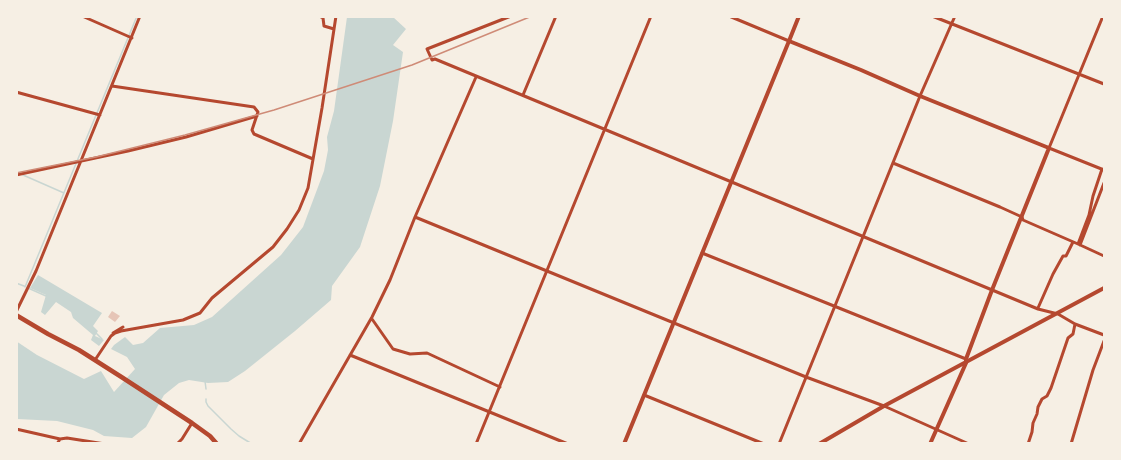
<!DOCTYPE html>
<html>
<head>
<meta charset="utf-8">
<style>
	body { margin:0 }
	#map { position:relative; width:1121px; height:460px; overflow:hidden; background:#f6efe4; font-family:Lora,serif }
	canvas { display:block }
	.frame { position:absolute; inset:0; border:18px solid #f6efe4; pointer-events:none }
</style>
</head>
<body>
<div id="map">
<canvas width="1121" height="460"></canvas>
<div class="frame"></div>
</div>
<script>
const c = document.querySelector('canvas').getContext('2d');
c.lineJoin = 'round';
function paint(path, color) { c.fillStyle = color; c.fill(path, 'evenodd'); }
const shape = rows => new Path2D(rows.map(r => 'M' + r).join(''));
function trace(path, color, width, dash) { c.strokeStyle = color; c.lineWidth = width; c.lineCap = dash ? 'butt' : 'round'; c.setLineDash(dash || []); c.stroke(path); }
paint(shape([
	[347,17,393,17,406,29,393,45,403,52,393,121,380,186,360,247,332,286,331,300,295,331,245,371,228,382,208,383,189,380,179,383,164,395,146,427,132,438,104,436,93,430,57,421,17,419,16,341,37,355,84,379,101,371,114,392,135,369,127,357,111,349,114,345,125,337,133,345,143,343,160,328,194,325,212,317,281,255,303,227,324,171,328,150,327,137,334,111],
	[38,275,102,313,93,326,98,331,95,336,104,340,99,346,91,340,93,335,73,318,71,312,56,302,45,315,41,312,46,295,30,288]
]), '#c9d6d2');
trace(shape([
	[23,175,64,193],
	[16,283,24,286],
	[25,287,137,16],
	[28,288,46,296],
	[95,332,102,339],
	[205,381,206,389],
	[206,399,206,402,208,406,231,429,239,436,252,444]
]), '#c9d6d2', 1.5);
paint(shape([
	[112,311,120,316,115,322,108,317]
]), '#e6c5b7');
trace(shape([
	[82,16,132,38],
	[319,16,323,18,324,26,334,29],
	[511,16,427,49,432,60,435,59,1038,309,1058,314,1075,324,1104,335],
	[729,16,789,41],
	[932,16,1104,84],
	[1103,16,1049,148,1104,170],
	[112,86,254,107,258,112,252,130,254,134,313,159],
	[16,92,100,115],
	[523,95,556,16],
	[893,163,1000,207,1022,217,1023,220,1078,244],
	[1102,169,1093,196,1089,215,1078,244,1104,256],
	[16,175,128,151,186,137,257,116],
	[415,217,806,377,884,406,969,444],
	[1080,245,1104,183],
	[702,253,966,359],
	[1038,308,1053,274,1063,256,1066,256,1073,242],
	[16,312,36,271,140,16],
	[372,319,393,349,410,354,427,353,500,387],
	[113,333,123,327],
	[350,355,568,444],
	[95,360,111,336,115,333,121,331,183,320,200,313,212,298,273,247,287,229,299,210,308,188,322,108,336,16],
	[644,395,764,444],
	[16,429,60,439],
	[57,444,60,439,67,438,105,444],
	[177,444,182,439,192,423],
	[299,444,372,317,390,280,415,217,476,77],
	[476,444,651,16],
	[779,444,920,96,955,16],
	[1028,444,1032,432,1033,423,1037,414,1038,407,1042,399,1047,396,1051,388,1068,338,1073,334,1075,324],
	[1071,444,1093,370,1104,341]
]), '#b5482f', 3);
trace(shape([
	[624,444,789,41],
	[819,444,884,406,1104,288]
]), '#b5482f', 4);
trace(shape([
	[799,16,789,41,861,70,920,96,1049,148,992,290,966,359,966,363,930,444]
]), '#b5482f', 4);
trace(shape([
	[16,315,48,334,79,350,123,378,192,423,210,436,217,444]
]), '#b5482f', 4.5);
trace(shape([
	[16,173,96,157,185,135,274,110,412,65,532,16]
]), '#cf8b77', 1.5);
</script>
</body>
</html>
